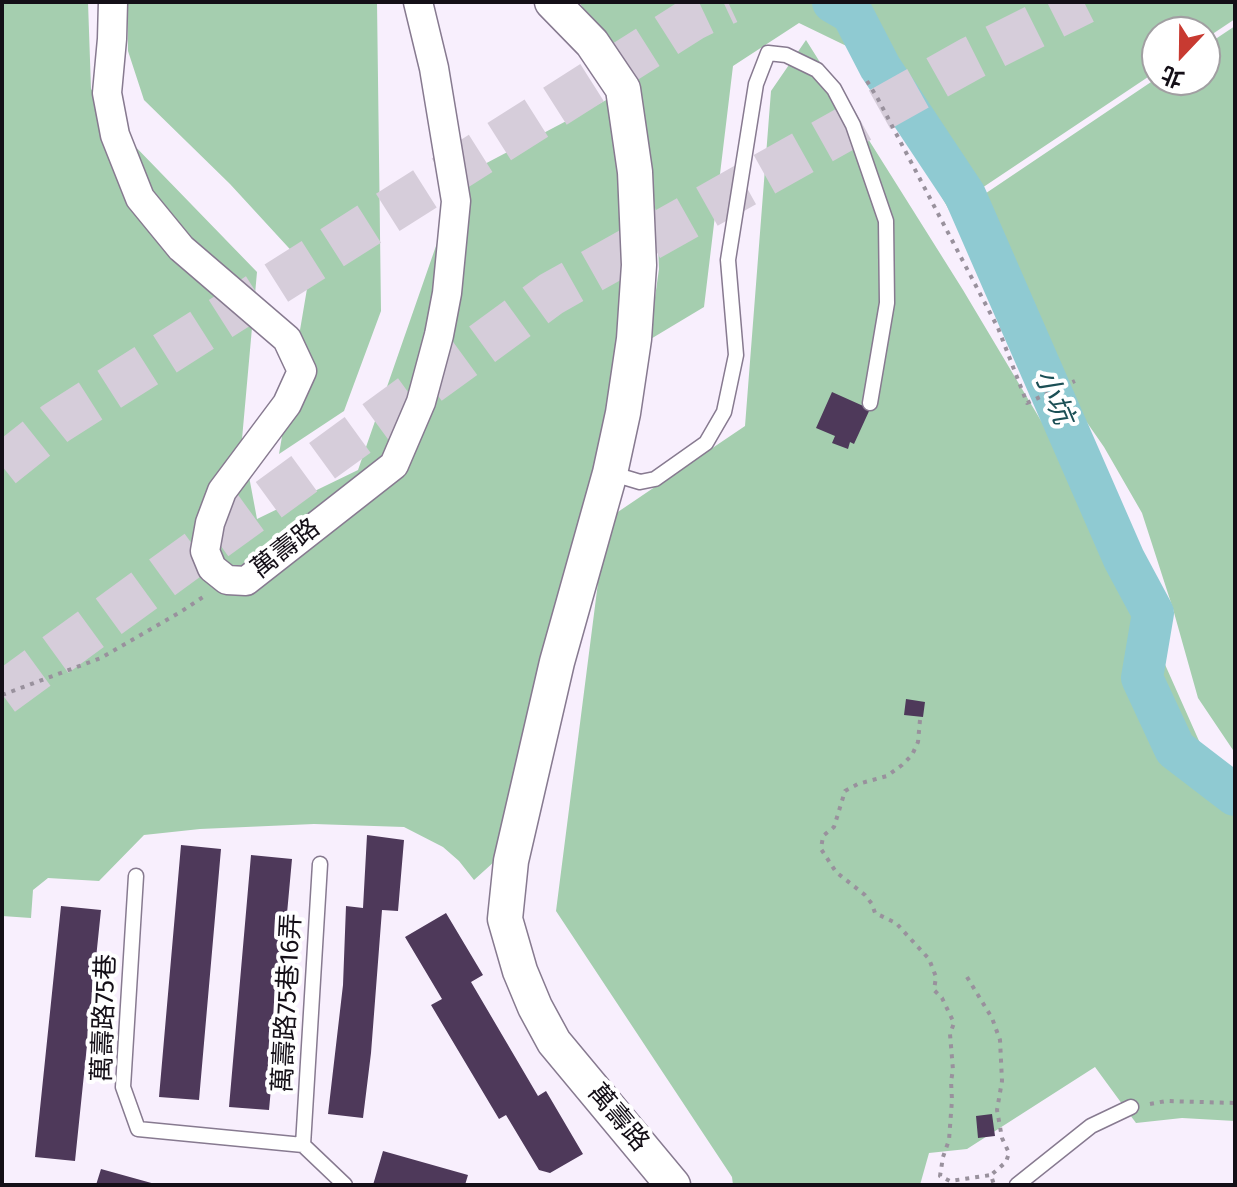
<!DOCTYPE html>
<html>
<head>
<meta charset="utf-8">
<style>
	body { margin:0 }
	#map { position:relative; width:1237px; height:1187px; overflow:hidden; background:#f8effd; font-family:"Fira Sans","Noto Sans TC",sans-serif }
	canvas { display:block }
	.frame { position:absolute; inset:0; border:4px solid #140f17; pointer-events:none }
	.north { position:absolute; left:1141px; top:16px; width:80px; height:80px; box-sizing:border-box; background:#fff; border:2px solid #a19fa2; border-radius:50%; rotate:202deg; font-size:22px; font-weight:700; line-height:32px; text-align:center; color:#140f17 }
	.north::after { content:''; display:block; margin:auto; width:28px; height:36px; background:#c83a31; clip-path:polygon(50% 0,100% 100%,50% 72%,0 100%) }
</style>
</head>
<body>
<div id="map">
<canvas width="1237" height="1187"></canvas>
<div class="frame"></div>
<div class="north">北</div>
</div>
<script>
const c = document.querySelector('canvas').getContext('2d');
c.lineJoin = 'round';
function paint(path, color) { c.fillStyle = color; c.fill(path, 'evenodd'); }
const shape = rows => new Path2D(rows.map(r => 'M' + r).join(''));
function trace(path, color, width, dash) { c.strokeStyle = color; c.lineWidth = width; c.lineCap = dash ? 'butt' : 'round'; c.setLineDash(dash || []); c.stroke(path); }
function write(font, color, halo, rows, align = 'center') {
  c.font = font + ' "Fira Sans","Noto Sans TC",sans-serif'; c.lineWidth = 8; c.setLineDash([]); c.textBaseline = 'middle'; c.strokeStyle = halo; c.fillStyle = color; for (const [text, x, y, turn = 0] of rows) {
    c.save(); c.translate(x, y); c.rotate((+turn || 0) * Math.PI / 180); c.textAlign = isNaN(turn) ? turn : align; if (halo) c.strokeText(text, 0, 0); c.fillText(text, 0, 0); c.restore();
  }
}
paint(shape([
	[2,2,88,2,91,89,127,138,257,272,242,439,257,519,358,470,460,177,610,98,629,185,617,384,495,861,474,880,459,861,443,847,404,827,314,824,200,829,144,835,99,881,48,878,33,890,31,918,2,916],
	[127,2,377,2,381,311,344,411,279,454,310,271,230,184,144,100,128,51],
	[579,2,1235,2,1235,19,1205,39,1205,32,1157,32,1157,71,949,210,863,54,799,23,733,66,704,307,649,340,659,269,657,221,640,108,619,60],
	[1235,26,1235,753,1198,698,1173,609,1142,513,1104,447,1047,365,952,216,1157,78,1157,80,1205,80,1205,46],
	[806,40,963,290,1102,523,1224,797,1235,813,1235,1121,1182,1118,1136,1123,1095,1067,967,1149,929,1153,920,1185,733,1185,732,1177,556,911,606,520,745,426,771,91]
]), '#a5ceaf');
trace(shape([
	[833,2,852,13,880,67,965,195,1124,559,1153,613,1142,678,1175,749,1235,795]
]), '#8fcad2', 42);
paint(shape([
	[832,392,870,409,854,444,850,442,848,449,832,443,835,436,816,428],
	[906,699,925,702,923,717,904,715],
	[367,835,404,840,398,911,382,910,371,1053,363,1118,328,1114,343,985,346,906,363,908],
	[181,845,221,849,199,1100,159,1097],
	[251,855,292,859,269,1110,229,1107],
	[61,906,101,910,75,1161,35,1157],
	[446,913,483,975,471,982,538,1096,546,1091,583,1154,550,1173,539,1170,506,1115,499,1119,431,1005,442,999,405,937],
	[992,1114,995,1136,978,1138,976,1116],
	[383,1151,468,1175,465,1185,373,1185],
	[101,1169,155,1184,155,1185,96,1185]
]), '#4e395a');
trace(shape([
	[2,466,56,423,694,18,728,2],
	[2,694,551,294,970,59,1084,2]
]), '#d6cdda', 44, [44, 22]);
const service = shape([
	[610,473,640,482,655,479,706,443,724,412,736,355,728,260,756,84,768,53,786,55,817,70,834,89,853,125,886,221,887,303,870,403],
	[136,876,123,1087,138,1129,303,1145,345,1185],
	[303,1145,320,864],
	[1017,1185,1091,1126,1131,1107]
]);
const minor = shape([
	[113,2,112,39,107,93,115,135,140,198,181,248,287,339,302,371,287,404,222,491,210,523,205,551,212,568,227,580,246,581,394,465,421,402,439,335,447,293,456,201,434,68,418,2]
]);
const tertiary = shape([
	[552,2,592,43,623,89,635,172,639,265,634,339,623,413,610,473,557,662,511,861,505,919,520,971,535,1007,554,1042,673,1185]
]);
trace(service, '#877a90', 17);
trace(minor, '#877a90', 31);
trace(tertiary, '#877a90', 37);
trace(shape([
	[867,81,878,99,998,328,1027,403,1075,381],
	[2,695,101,658,182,611,206,595],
	[920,720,918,742,912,755,902,765,887,776,858,784,845,791,834,827,823,836,821,849,836,872,865,895,872,904,875,913,896,923,929,959,936,977,934,990,942,998,954,1023,950,1034,953,1070,951,1081,952,1100,949,1140,943,1157,940,1176,950,1181,991,1175,994,1185],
	[967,977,992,1018,1000,1040,1002,1081,997,1110,1002,1138,1009,1153,1006,1162,991,1175],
	[1150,1104,1166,1101,1235,1103]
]), '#99919d', 4, [4, 6]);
trace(service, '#fff', 14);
trace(minor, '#fff', 28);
trace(tertiary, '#fff', 34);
write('26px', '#140f17', '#fff', [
	["萬壽路",286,549,-38],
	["萬壽路75巷16弄",288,1003,-87],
	["萬壽路75巷",105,1018,-88],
	["萬壽路",618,1118,50]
]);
write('italic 28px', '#1b4f55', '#fff', [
	["小坑",1053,397,67]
]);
</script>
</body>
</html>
